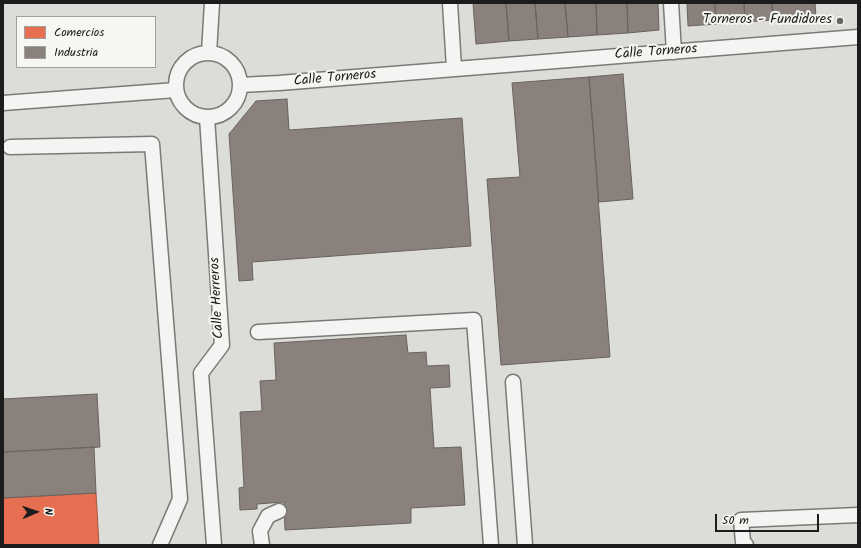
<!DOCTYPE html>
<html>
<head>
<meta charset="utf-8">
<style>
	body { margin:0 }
	#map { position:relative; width:861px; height:548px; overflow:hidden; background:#ececea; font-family:Kalam,sans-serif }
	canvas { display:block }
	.frame { position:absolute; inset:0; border:4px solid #1c1c1c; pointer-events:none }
	.legend { position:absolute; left:16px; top:16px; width:140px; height:52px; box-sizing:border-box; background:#f6f6f2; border:1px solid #9f9f9c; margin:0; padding:5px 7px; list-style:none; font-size:12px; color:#1c1c1c }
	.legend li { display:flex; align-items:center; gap:8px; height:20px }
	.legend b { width:20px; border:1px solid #9f9f9c }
	.north { position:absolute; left:16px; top:492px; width:40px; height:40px; -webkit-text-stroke:3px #f6f6f2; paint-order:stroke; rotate:88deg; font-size:11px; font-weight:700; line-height:16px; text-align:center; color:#1c1c1c }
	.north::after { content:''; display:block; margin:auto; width:14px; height:18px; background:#1c1c1c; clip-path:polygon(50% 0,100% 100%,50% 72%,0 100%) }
	.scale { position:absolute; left:715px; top:514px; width:104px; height:18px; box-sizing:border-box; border:2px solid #1c1c1c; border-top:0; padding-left:5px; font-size:12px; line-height:14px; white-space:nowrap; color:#1c1c1c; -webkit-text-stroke:3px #f6f6f2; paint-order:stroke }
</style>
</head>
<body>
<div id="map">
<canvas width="861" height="548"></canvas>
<div class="frame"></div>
<ul class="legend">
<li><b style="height:11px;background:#e76f51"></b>Comercios</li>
<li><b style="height:11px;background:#8a817c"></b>Industria</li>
</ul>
<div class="north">N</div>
<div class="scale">50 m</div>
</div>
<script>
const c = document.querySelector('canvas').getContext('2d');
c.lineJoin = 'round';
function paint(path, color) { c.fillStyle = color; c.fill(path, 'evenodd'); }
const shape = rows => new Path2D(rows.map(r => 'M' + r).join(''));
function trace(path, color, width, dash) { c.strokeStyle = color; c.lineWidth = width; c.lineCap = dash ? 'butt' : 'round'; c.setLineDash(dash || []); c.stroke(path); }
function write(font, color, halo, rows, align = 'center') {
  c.font = font + ' Kalam,sans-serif'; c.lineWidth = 4; c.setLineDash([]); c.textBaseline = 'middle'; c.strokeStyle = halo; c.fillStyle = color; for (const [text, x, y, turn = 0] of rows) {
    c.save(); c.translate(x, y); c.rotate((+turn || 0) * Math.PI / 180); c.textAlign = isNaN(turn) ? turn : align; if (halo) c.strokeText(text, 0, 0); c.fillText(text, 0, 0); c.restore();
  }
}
paint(shape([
	[3,3,858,3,858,545,3,545],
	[17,17,155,17,155,67,17,67]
]), '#dcdcd9');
const shops = shape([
	[96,493,99,545,3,545,3,498,96,493]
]);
paint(shops, '#e76f51');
trace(shops, '#aa5641', 1);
const industry = shape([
	[473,3,506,3,509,41,476,44,473,3],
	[506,3,535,3,538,39,509,41,506,3],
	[535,3,565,3,568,37,538,39,535,3],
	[565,3,596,3,597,35,568,37,565,3],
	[596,3,627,3,628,33,597,35,596,3],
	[627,3,658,3,659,30,628,33,627,3],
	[687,3,715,3,716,24,688,26,687,3],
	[715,3,744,3,745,22,716,24,715,3],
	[744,3,772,3,773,20,745,22,744,3],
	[772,3,815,3,816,17,773,20,772,3],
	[623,74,633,199,599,202,589,77,623,74],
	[589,77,610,357,501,365,487,179,520,177,512,83,589,77],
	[287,99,289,130,462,118,471,246,252,262,253,280,239,281,229,134,256,101,287,99],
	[406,335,408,353,426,352,427,366,449,365,450,387,430,388,434,448,461,447,465,505,411,508,411,523,285,530,284,502,257,504,257,509,240,510,239,488,244,487,240,412,262,411,260,381,276,380,274,343,406,335],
	[97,394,100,447,3,452,3,399,97,394],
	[94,447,96,493,3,498,3,452,94,447]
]);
paint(industry, '#8a817c');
trace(industry, '#69635f', 1);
const minor = shape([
	[450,3,454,68],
	[671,3,674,52],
	[209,53,212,3],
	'176 85a32 32 0 1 1 64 0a32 32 0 1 1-64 0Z',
	[240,85,279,83,858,37],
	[3,103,176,90],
	[207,117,222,345,201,373,214,545],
	[10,147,152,144,180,499,160,545],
	[258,332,474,320,491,545],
	[513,382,525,545],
	[262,545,260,531,268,516,279,511],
	[746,545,743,542,741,520,858,515]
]);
trace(minor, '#7a7a79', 17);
trace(minor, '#f4f4f2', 14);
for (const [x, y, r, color] of [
	[840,21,4,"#656564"]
]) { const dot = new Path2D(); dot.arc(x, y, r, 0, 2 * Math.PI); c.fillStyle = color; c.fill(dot); trace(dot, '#f6f6f2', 1.5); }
write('14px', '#1c1c1c', '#f6f6f2', [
	["Torneros - Fundidores",832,21]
], 'right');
write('14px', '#1c1c1c', '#f6f6f2', [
	["Calle Torneros",656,53,-4],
	["Calle Torneros",335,79,-5],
	["Calle Herreros",218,298,-93]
]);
</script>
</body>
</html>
